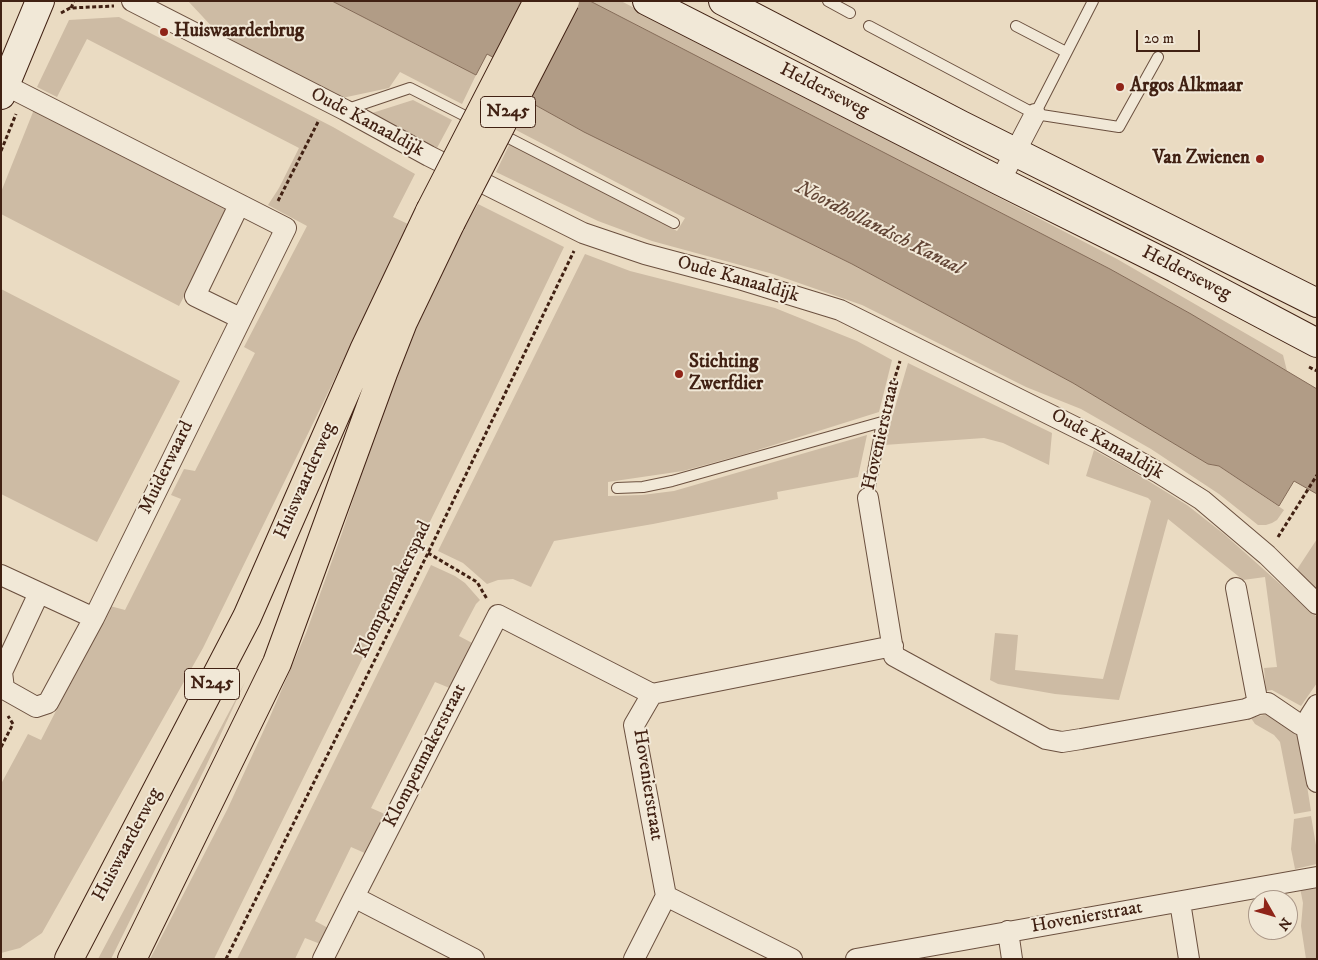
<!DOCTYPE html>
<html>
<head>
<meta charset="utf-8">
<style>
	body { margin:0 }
	#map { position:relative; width:1318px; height:960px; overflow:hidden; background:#eadbc2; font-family:"IM FELL DW Pica",serif }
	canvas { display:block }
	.frame { position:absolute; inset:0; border:2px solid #412113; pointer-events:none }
	.north { position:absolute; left:1248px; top:890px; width:50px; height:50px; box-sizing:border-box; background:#f1e8d7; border:1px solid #ab9889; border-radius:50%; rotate:128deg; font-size:14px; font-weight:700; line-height:20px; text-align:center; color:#412113 }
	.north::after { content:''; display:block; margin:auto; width:18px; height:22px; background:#8f2418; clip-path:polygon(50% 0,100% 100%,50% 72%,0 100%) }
	.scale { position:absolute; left:1136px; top:30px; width:64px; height:22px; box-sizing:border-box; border:2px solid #412113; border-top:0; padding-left:6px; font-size:15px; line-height:18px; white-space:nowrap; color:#412113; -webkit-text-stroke:4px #f1e8d7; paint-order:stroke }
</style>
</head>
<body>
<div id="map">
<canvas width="1318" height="960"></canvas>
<div class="frame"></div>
<div class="north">N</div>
<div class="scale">20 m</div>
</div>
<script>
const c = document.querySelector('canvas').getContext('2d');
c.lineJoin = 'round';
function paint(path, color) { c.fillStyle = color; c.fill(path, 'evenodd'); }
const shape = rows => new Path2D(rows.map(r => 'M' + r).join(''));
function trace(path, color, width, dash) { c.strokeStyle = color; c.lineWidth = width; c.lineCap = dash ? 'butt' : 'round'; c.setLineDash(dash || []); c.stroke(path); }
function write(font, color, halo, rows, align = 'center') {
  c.font = font + ' "IM FELL DW Pica",serif'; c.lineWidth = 4; c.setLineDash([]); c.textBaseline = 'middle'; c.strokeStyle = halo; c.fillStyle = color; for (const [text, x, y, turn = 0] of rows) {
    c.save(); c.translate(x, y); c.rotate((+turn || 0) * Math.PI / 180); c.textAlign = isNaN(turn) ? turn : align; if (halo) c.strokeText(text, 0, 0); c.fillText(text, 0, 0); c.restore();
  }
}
paint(shape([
	[188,1,332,1,476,75,462,104,400,72,389,88,342,98,217,32],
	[590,1,621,1,1117,259,1283,355,1287,371,1191,314,1110,269],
	[119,17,333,127,415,174,393,217,408,224,323,403,203,648,42,933,20,948,1,953,1,784,28,734,41,740,110,606,125,610,181,499,171,495,184,469,195,471,255,353,244,347,307,226,268,205,279,188,299,148,87,39,57,97,37,87,69,20],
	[413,100,452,120,437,148,369,114],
	[528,101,584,132,852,264,1073,383,1208,464,1219,466,1284,510,1277,520,1272,523,1266,525,1258,525,1219,494,1151,449,1081,409,1026,387,862,305,773,274,652,241,598,221,496,172,510,143,677,231,685,218,516,130],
	[35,107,230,208,179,306,1,214,1,192],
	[478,204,564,247,492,396,214,959,150,959,227,810,269,719,306,633,342,533,375,433,416,329,461,234],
	[585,254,630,271,775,308,857,341,892,360,879,412,745,454,683,471,608,482,608,496,642,495,674,491,867,435,858,477,777,492,778,499,653,524,554,541,531,587,513,579,498,580,487,584,463,563,438,551],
	[1,289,180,381,97,542,1,494],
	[908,363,1052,433,1049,465,1003,443,984,438,884,445],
	[1094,450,1134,472,1187,505,1224,534,1317,617,1317,683,1301,706,1272,690,1266,691,1264,668,1277,667,1265,577,1243,580,1168,519,1119,700,1055,694,998,684,990,680,995,633,1018,635,1015,670,1103,679,1151,501,1148,498,1086,476],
	[1317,539,1317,593,1296,571],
	[431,565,455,576,465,583,480,600,476,604,459,636,474,644,452,689,435,682,371,808,387,815,367,854,351,847,315,921,330,929,323,945,305,938,295,959,237,959],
	[245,682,206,766,111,959,98,959],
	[1268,714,1296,733,1301,748,1311,811,1294,814,1280,742,1274,735,1255,724,1251,718],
	[1311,816,1317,851,1317,864,1295,869,1291,849,1294,819],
	[1317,885,1317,959,1306,959,1301,926,1303,903,1300,888]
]), '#cdbba4');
const water = shape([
	[332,1,590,1,1110,269,1191,314,1317,389,1317,494,1294,481,1279,506,1219,466,1208,464,1073,383,852,264,584,132,528,101,538,81,487,54,476,75,332,1]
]);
paint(water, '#b19c86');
trace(water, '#846b58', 1);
const lane = shape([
	[828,1,850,13],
	[869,26,1035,114,1119,127,1158,57],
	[1016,26,1066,52],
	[345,110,410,88,475,121],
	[1035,114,1093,1],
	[499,133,674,223],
	[617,488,643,487,672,481,882,422,868,498]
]);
const street = shape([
	[132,1,345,110,429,156,583,233,645,254,739,279,840,310,1099,439,1159,473,1202,500,1267,555,1317,604],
	[5,85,286,228,94,618,48,703,36,707,4,689,2,672,39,593],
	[1000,181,1035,114],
	[239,205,195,296,240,318],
	[868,498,894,656,1046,739,1062,742,1081,739,1246,709,1258,704,1268,703,1299,724,1306,727],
	[1,575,94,618],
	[1236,588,1258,704],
	[1317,705,1310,716,1306,727,1317,782],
	[354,897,498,615,652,694],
	[1180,902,1189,959],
	[1008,931,1012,959],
	[323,959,354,897,474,959],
	[634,959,666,896],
	[792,959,666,896,634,725,652,694,893,646],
	[856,959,1317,877]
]);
const secondary = shape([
	[647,1,1000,181,1175,268,1317,343],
	[723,1,961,125,1317,303],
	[1,95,40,1]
]);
const highway = shape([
	[69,959,247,617,364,350,430,211],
	[132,959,277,663,383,373,403,322,451,222]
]);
trace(lane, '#6b503f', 12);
trace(street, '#6b503f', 22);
trace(secondary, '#412113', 30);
trace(highway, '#412113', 30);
trace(shape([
	[71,8,74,1],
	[61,13,70,8,114,6],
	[1,151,16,114],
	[278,201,319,120],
	[1309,367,1317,371],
	[886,407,900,361],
	[1278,537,1317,475],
	[428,553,477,582,487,599],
	[1,747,13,724,8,716],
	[226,959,428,553,574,251]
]), '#412113', 3, [4, 2.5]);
trace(lane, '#f1e8d7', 10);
trace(street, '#f1e8d7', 20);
trace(secondary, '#f1e8d7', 28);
trace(highway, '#eadbc2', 28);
const highwayBridge = shape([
	[430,211,538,1],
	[451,222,565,1]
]);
trace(highwayBridge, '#412113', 30, []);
trace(highwayBridge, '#eadbc2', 28);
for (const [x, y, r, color] of [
	[164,32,5,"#8f2418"],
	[1120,87,5,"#8f2418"],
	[1260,159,5,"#8f2418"],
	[679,374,5,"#8f2418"]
]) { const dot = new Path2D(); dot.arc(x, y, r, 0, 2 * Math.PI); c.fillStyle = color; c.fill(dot); trace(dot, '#f1e8d7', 2); }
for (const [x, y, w] of [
	[508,112,55],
	[212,684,55]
]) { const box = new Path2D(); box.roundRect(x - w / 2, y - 15.5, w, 31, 4); c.fillStyle = '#f1e8d7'; c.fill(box); trace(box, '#412113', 1); }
write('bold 18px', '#412113', null, [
	["N245",508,112],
	["N245",212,684]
]);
write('bold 19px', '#412113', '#f1e8d7', [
	["Huiswaarderbrug",174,32],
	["Argos Alkmaar",1130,87],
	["Van Zwienen",1250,159,"right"],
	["Stichting",689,363],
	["Zwerfdier",689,385]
], 'left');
write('19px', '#412113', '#f1e8d7', [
	["Helderseweg",824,91,27],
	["Oude Kanaaldijk",367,123,28],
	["Helderseweg",1186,274,27],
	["Oude Kanaaldijk",738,280,16],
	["Hovenierstraat",882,435,-77],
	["Oude Kanaaldijk",1107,445,29],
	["Muiderwaard",167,468,-64],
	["Huiswaarderweg",306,481,-66],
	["Klompenmakerspad",394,590,-64],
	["Klompenmakerstraat",426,756,-63],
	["Hovenierstraat",647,785,81],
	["Huiswaarderweg",128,845,-62],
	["Hovenierstraat",1087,918,-10]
]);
write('italic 20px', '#634636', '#f1e8d7', [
	["Noordhollandsch Kanaal",879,229,27]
]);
</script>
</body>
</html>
